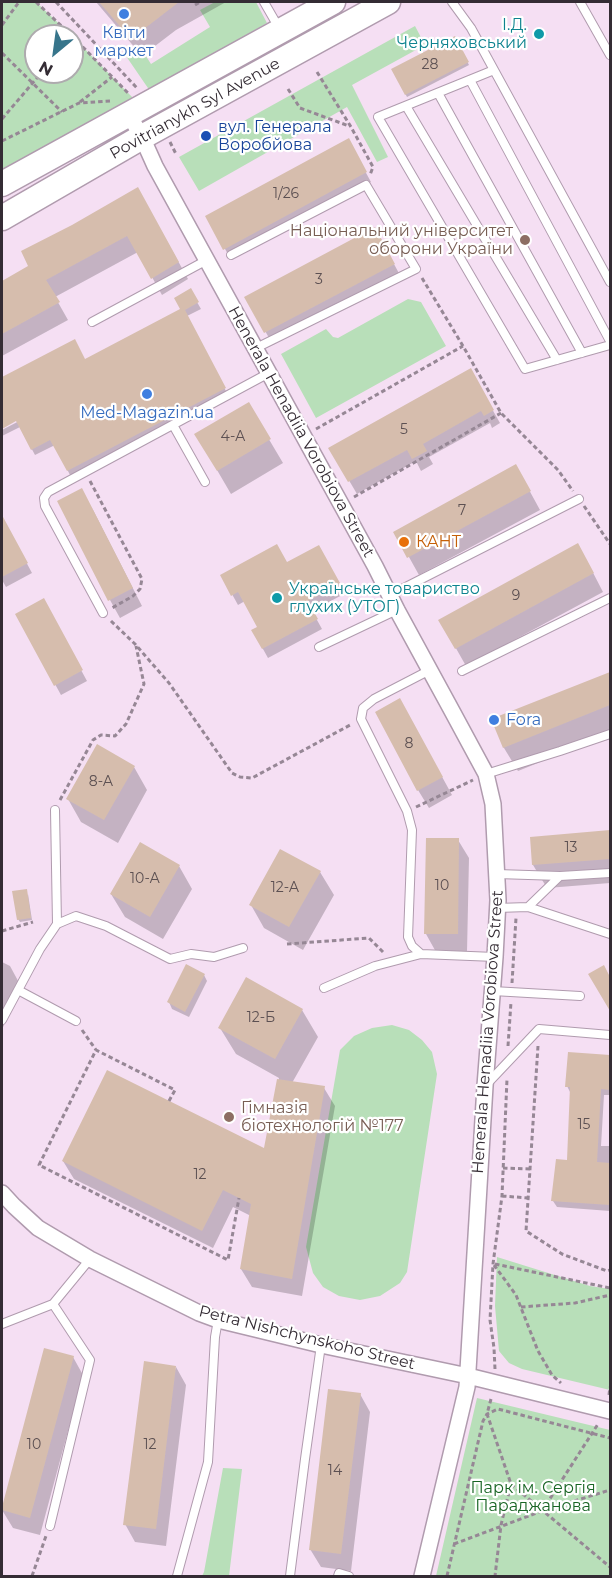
<!DOCTYPE html>
<html>
<head>
<meta charset="utf-8">
<style>
	body { margin:0 }
	#map { position:relative; width:612px; height:1578px; overflow:hidden; background:#f5dff3; font-family:Montserrat,sans-serif }
	canvas { display:block }
	.frame { position:absolute; inset:0; border:3px solid #342c34; pointer-events:none }
	.north { position:absolute; left:24px; top:24px; width:60px; height:60px; box-sizing:border-box; background:#fff; border:2px solid #aeabae; border-radius:50%; rotate:209deg; font-size:16px; font-weight:700; line-height:24px; text-align:center; color:#342c34 }
	.north::after { content:''; display:block; margin:auto; width:21px; height:27px; background:#37758b; clip-path:polygon(50% 0,100% 100%,50% 72%,0 100%) }
</style>
</head>
<body>
<div id="map">
<canvas width="612" height="1578"></canvas>
<div class="frame"></div>
<div class="north">N</div>
</div>
<script>
const c = document.querySelector('canvas').getContext('2d');
c.lineJoin = 'round';
function paint(path, color) { c.fillStyle = color; c.fill(path, 'evenodd'); }
const shape = rows => new Path2D(rows.map(r => 'M' + r).join(''));
function trace(path, color, width, dash) { c.strokeStyle = color; c.lineWidth = width; c.lineCap = dash ? 'butt' : 'round'; c.setLineDash(dash || []); c.stroke(path); }
function write(font, color, halo, rows, align = 'center') {
  c.font = font + ' Montserrat,sans-serif'; c.lineWidth = 4.5; c.setLineDash([]); c.textBaseline = 'middle'; c.strokeStyle = halo; c.fillStyle = color; for (const [text, x, y, turn = 0] of rows) {
    c.save(); c.translate(x, y); c.rotate((+turn || 0) * Math.PI / 180); c.textAlign = isNaN(turn) ? turn : align; if (halo) c.strokeText(text, 0, 0); c.fillText(text, 0, 0); c.restore();
  }
}
paint(shape([
	[2,2,36,2,72,36,36,36,36,72,72,72,72,36,135,100,2,178],
	[215,2,256,2,267,23,150,91,126,56,140,47,151,64,210,27,200,10],
	[415,26,425,45,352,85,388,157,377,162,347,107,199,191,179,157],
	[408,299,421,302,446,346,316,418,281,354,326,329,333,337,338,338],
	[392,1025,409,1030,422,1040,432,1052,437,1074,407,1272,400,1283,380,1296,360,1300,339,1296,323,1287,313,1273,306,1247,340,1050,354,1036,372,1028],
	[497,1257,590,1286,610,1289,610,1390,522,1369,509,1363,499,1351,495,1306],
	[477,1398,610,1430,610,1576,436,1576],
	[223,1468,242,1469,229,1576,202,1576,204,1572]
]), '#b8dfb9');
paint(shape([
	[96,2,226,2,176,30,142,56],
	[455,38,469,65,407,97,393,70],
	[348,140,371,182,230,258,207,216],
	[138,189,188,279,162,295,138,252,55,297,68,320,2,356,2,283,30,267],
	[382,242,401,277,273,345,246,297],
	[190,290,201,309,187,316,228,395,71,477,55,445,35,455,20,427,2,436,2,430,23,419,22,416,2,427,2,379,74,341,85,361,182,310],
	[470,370,500,423,492,428,490,423,429,457,433,464,421,471,416,461,357,494,330,448],
	[248,404,283,463,231,494,196,434],
	[516,466,540,510,419,575,395,532],
	[92,508,142,606,120,618,110,600],
	[2,517,32,573,6,587,2,580],
	[318,547,344,594,312,611,322,629,268,658,253,631,259,628,245,601,238,605,222,576,286,564],
	[588,563,603,592,466,666,440,620],
	[43,600,87,681,61,695,17,615],
	[610,673,610,734,518,771,504,748,493,720],
	[410,718,452,795,429,808,418,790],
	[134,767,147,790,118,843,81,822,68,799],
	[610,832,610,883,547,888,533,865,531,838],
	[458,840,469,858,467,952,436,952,426,934],
	[179,866,192,889,163,939,125,917,111,894],
	[320,872,334,895,303,950,264,928,251,905],
	[28,894,32,920,20,922,18,919],
	[2,962,10,966,23,990,2,1029],
	[204,975,207,981,189,1017,172,1009,169,1002],
	[302,1010,318,1037,292,1083,324,1088,335,1106,302,1296,252,1287,241,1269,251,1216,233,1207,213,1248,74,1179,63,1161,265,1150,279,1078,236,1054,220,1028],
	[570,1053,610,1057,610,1095,604,1095,601,1146,610,1146,610,1211,557,1207,553,1201,569,1162,571,1094,567,1086],
	[73,1357,83,1375,40,1535,13,1528,2,1510],
	[176,1367,186,1385,166,1546,135,1542,125,1524],
	[360,1394,370,1412,351,1571,321,1567,310,1549]
]), '#0003');
paint(shape([
	[99,2,179,2,131,39],
	[455,36,469,62,405,95,391,69],
	[349,138,367,172,223,250,205,216],
	[138,187,179,262,151,279,127,236,46,280,60,302,2,334,2,281,28,266,21,251,72,225],
	[375,227,395,264,264,333,244,297],
	[191,288,199,302,185,310,226,388,67,471,50,440,31,450,16,421,2,429,2,377,75,339,85,359,180,309,174,298],
	[471,368,494,410,484,416,481,411,423,444,427,451,412,459,407,450,348,482,328,448],
	[249,402,271,439,217,471,194,434],
	[516,464,531,491,407,558,393,532],
	[82,488,133,588,108,601,57,501],
	[2,515,28,563,2,577],
	[578,543,594,573,455,649,438,620],
	[277,544,287,562,319,545,340,583,308,601,318,619,262,649,251,630,257,627,238,592,231,596,220,575],
	[44,598,83,670,54,686,15,614],
	[610,672,610,705,503,748,491,719],
	[400,698,443,777,417,791,375,712],
	[97,744,135,766,104,820,66,799],
	[610,830,610,859,532,865,530,837],
	[426,838,459,838,458,934,424,934],
	[140,842,180,865,150,917,110,894],
	[280,849,321,871,289,927,249,905],
	[27,889,31,918,17,920,12,891],
	[186,964,205,974,185,1012,167,1002],
	[604,965,610,977,610,1011,588,974],
	[246,977,303,1009,275,1059,218,1028],
	[568,1052,610,1055,610,1090,601,1089,597,1162,610,1163,610,1205,551,1201,556,1159,567,1160,570,1087,565,1087],
	[107,1070,264,1148,277,1079,325,1086,292,1279,240,1269,251,1204,223,1190,202,1231,62,1161],
	[44,1348,74,1356,30,1518,2,1510,2,1507],
	[144,1361,176,1366,156,1529,123,1525],
	[328,1389,361,1393,341,1554,309,1550]
]), '#d6bdad');
const lane = shape([
	[264,2,279,28],
	[452,2,471,28,610,282],
	[580,2,610,55],
	[494,70,378,117,525,369,610,345],
	[470,80,610,341],
	[438,93,582,353],
	[406,106,557,360],
	[231,255,366,185,416,269,256,348],
	[92,322,207,260],
	[173,425,205,482],
	[390,595,579,499],
	[103,613,45,506,44,498,48,492,269,373],
	[319,647,397,610],
	[462,671,610,598],
	[486,774,560,751,610,734],
	[55,810,57,924],
	[497,874,560,876],
	[528,907,560,876,610,873],
	[497,908,528,907,610,934],
	[421,954,412,946,408,937,412,830,407,811,361,719,363,708,374,699,430,670],
	[324,988,375,966,421,954,495,957],
	[18,990,76,1021],
	[493,991,580,996],
	[2,1020,40,949,57,924,76,916,106,926,170,959,191,954,214,957,243,948],
	[486,1085,539,1029,610,1035],
	[2,1324,53,1304,90,1259],
	[50,1526,90,1360,53,1304],
	[177,1576,208,1462,215,1337,218,1320],
	[290,1576,305,1459,321,1345],
	[338,1576,339,1573,349,1576]
]);
const street = shape([
	[129,115,142,137,155,166,375,566,397,610,452,711,486,774,493,804,498,900,495,957,485,1086,467,1387,422,1576],
	[2,1193,14,1206,38,1228,90,1259,199,1313,218,1320,321,1345,468,1376,610,1411]
]);
const primary = shape([
	[2,184,333,2],
	[2,218,142,137,388,2]
]);
trace(lane, '#b09bae', 10);
trace(street, '#b09bae', 18);
trace(primary, '#b09bae', 27);
trace(shape([
	[36,2,72,36],
	[56,2,137,88],
	[195,5,200,2],
	[2,25,19,2],
	[72,36,128,93],
	[2,53,62,112],
	[317,72,351,127,373,167,370,175],
	[288,89,300,108,349,126],
	[80,102,112,77],
	[2,119,42,72],
	[2,141,79,103,110,101],
	[170,142,176,154],
	[422,278,463,346,501,413,558,470,573,491],
	[316,429,463,346],
	[90,481,142,579,140,589,133,596,112,608],
	[354,497,501,413],
	[584,506,610,544],
	[111,621,135,644,169,683,232,773,240,777,252,778,352,724],
	[60,800,93,740,101,735,115,736,126,724,144,684,136,646],
	[416,807,473,780],
	[2,931,33,922],
	[287,944,369,938,383,952],
	[512,983,516,918],
	[82,1030,96,1050],
	[508,1046,511,1002],
	[538,1046,526,1231,562,1254,607,1271,610,1270],
	[169,1101,175,1090,96,1050,39,1165,228,1260,239,1198],
	[503,1168,531,1169],
	[502,1196,529,1198],
	[495,1264,610,1288],
	[494,1265,516,1295,538,1351,552,1375,561,1383],
	[521,1307,575,1303,610,1295],
	[495,1369,494,1348,490,1320,493,1264,502,1196,507,1079],
	[609,1395,610,1387],
	[491,1399,487,1414,511,1484,501,1525,495,1576],
	[511,1484,610,1567],
	[542,1511,598,1424],
	[454,1544,542,1511,610,1490],
	[32,1576,46,1536],
	[447,1576,483,1421,487,1414,498,1409,610,1438]
]), '#968795', 3, [4.5, 3]);
trace(lane, '#fff', 8);
trace(street, '#fff', 15);
trace(primary, '#fff', 24);
for (const [x, y, r, color] of [
	[124,14,6,"#3f7fe0"],
	[539,34,6,"#0f9aa8"],
	[206,136,6,"#1a4fb4"],
	[525,240,6,"#8d6e63"],
	[147,394,6,"#3f7fe0"],
	[404,542,6,"#e8710a"],
	[277,598,6,"#0f9aa8"],
	[494,720,6,"#3f7fe0"],
	[229,1117,6,"#8d6e63"]
]) { const dot = new Path2D(); dot.arc(x, y, r, 0, 2 * Math.PI); c.fillStyle = color; c.fill(dot); trace(dot, '#fff', 2); }
write('14px', '#5c5052', null, [
	["28",430,65],
	["1/26",286,194],
	["3",319,280],
	["5",404,430],
	["4-А",233,437],
	["7",462,511],
	["9",516,596],
	["8",409,744],
	["8-А",101,782],
	["13",571,848],
	["10-А",145,879],
	["10",442,886],
	["12-А",285,888],
	["12-Б",261,1018],
	["15",584,1125],
	["12",200,1175],
	["10",34,1445],
	["12",150,1445],
	["14",335,1471]
]);
write('16px', '#0d838f', '#fff', [
	["І.Д.",527,25],
	["Черняховський",527,43],
	["Українське товариство",289,589,"left"],
	["глухих (УТОГ)",289,607,"left"]
], 'right');
write('16px', '#366cbe', '#fff', [
	["Квіти",124,33],
	["маркет",124,51],
	["Med-Magazin.ua",147,413],
	["Fora",506,720,"left"]
]);
write('16px', '#342c34', '#fff', [
	["Povitrianykh Syl Avenue",195,109,-29],
	["Henerala Henadiia Vorobiova Street",301,432,61],
	["Henerala Henadiia Vorobiova Street",488,1032,-86],
	["Petra Nishchynskoho Street",307,1338,14]
]);
write('16px', '#164399', '#fff', [
	["вул. Генерала",218,127],
	["Воробйова",218,145]
], 'left');
write('16px', '#785e54', '#fff', [
	["Національний університет",513,231],
	["оборони України",513,249],
	["Гімназія",241,1108,"left"],
	["біотехнологій №177",241,1126,"left"]
], 'right');
write('16px', '#c56008', '#fff', [
	["КАНТ",416,542]
], 'left');
write('16px', '#186524', '#fff', [
	["Парк ім. Сергія",533,1488],
	["Параджанова",533,1506]
]);
</script>
</body>
</html>
